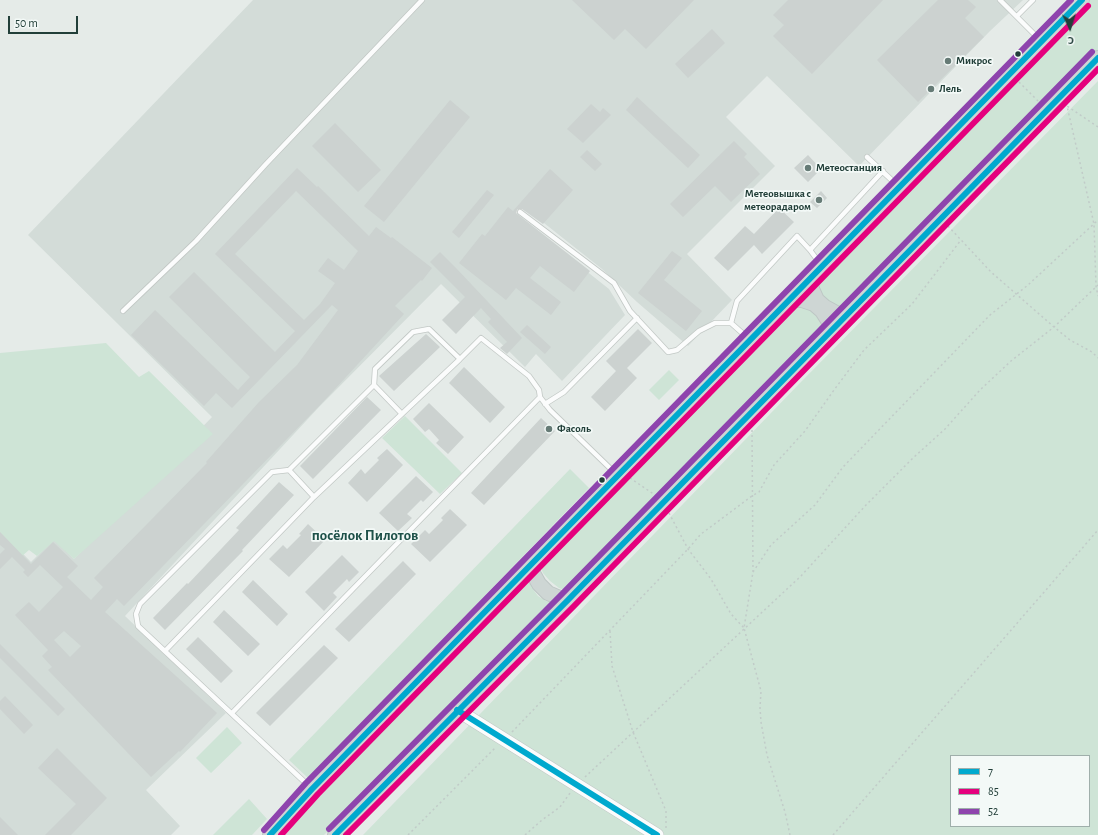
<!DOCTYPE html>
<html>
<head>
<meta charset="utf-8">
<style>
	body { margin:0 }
	#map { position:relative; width:1098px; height:835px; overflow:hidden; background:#e5ebe8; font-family:"Alegreya Sans",sans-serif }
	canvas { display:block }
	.legend { position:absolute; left:950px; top:755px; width:140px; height:72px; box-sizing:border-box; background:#f3f9f7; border:1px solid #9fafab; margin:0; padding:5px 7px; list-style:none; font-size:12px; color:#223f39 }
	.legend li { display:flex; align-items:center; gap:8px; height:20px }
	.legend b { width:20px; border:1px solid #9fafab }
	.north { position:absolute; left:1050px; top:8px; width:40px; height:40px; -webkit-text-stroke:3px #f3f9f7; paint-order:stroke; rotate:176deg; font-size:11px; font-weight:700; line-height:16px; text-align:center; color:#223f39 }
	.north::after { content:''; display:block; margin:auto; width:14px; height:18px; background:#223f39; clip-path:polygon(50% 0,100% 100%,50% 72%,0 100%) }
	.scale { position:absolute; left:8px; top:16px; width:70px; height:18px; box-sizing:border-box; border:2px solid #223f39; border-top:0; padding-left:5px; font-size:12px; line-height:14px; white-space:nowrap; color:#223f39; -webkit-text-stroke:3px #f3f9f7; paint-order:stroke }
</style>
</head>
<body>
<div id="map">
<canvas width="1098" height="835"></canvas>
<ul class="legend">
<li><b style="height:5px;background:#00a9ce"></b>7</li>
<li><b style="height:5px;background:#e5007d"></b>85</li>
<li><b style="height:5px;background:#8e44ad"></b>52</li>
</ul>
<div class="north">С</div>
<div class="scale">50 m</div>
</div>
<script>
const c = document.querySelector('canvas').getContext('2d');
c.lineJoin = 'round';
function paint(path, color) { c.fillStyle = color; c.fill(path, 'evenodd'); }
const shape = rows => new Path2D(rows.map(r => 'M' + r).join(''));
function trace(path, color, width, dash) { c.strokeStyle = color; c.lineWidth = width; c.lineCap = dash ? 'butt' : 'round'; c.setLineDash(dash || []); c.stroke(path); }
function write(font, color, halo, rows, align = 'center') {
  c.font = font + ' "Alegreya Sans",sans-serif'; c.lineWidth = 3.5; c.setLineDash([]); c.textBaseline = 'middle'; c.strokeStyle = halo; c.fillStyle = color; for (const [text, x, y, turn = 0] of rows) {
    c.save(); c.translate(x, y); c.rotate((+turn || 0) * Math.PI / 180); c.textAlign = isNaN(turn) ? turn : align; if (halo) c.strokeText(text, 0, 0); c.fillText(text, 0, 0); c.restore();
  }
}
paint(shape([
	[253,0,1023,0,990,31,859,166,767,76,726,117,775,166,687,254,732,300,688,346,637,302,602,269,520,204,513,213,609,289,625,315,562,381,536,354,525,367,441,284,319,407,125,616,226,713,146,790,180,826,171,835,0,835,0,530,31,562,54,539,74,559,212,417,28,235]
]), '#d3dcd8');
paint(shape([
	[1090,0,1098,0,1098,50,844,310,820,297,814,281],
	[1098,81,1098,835,363,835,799,384],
	[951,756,1089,756,1089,826,951,826],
	[792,304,811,308,819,315,825,330,568,591,559,588,550,581,543,573,539,563],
	[106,343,139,377,149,371,213,434,74,559,54,541,37,556,29,550,22,556,0,532,0,353],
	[669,370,679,380,659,400,649,390],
	[405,416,462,473,440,494,382,438],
	[570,469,589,488,308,778,289,760],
	[527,577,532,588,538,596,546,601,555,603,324,835,278,835],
	[227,727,242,743,211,773,196,758],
	[249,799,267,819,252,835,213,835]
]), '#cee4d6');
paint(shape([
	[572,0,694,0,646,49,625,29,614,40],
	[788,0,883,0,812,74,773,36,784,25,773,15],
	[938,0,968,0,976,7,965,18,984,37,918,102,877,60],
	[712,29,725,43,688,78,675,64],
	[637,97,700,155,688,168,626,110],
	[450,100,470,117,384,222,364,206],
	[591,104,600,112,603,108,611,115,583,143,567,129],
	[335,123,381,170,358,192,312,146],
	[734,141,747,154,744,157,760,174,731,202,715,186,683,217,670,204],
	[587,150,602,164,595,171,580,157],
	[808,155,821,169,808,182,794,168],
	[297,168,317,187,318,186,369,236,376,227,391,238,392,237,432,268,422,281,421,280,395,306,404,314,323,402,124,606,117,599,105,612,217,713,180,752,179,751,151,777,48,670,52,667,42,656,48,650,15,615,29,602,39,612,63,587,40,565,28,577,23,572,25,570,12,557,0,569,0,554,5,549,0,545,0,532,31,564,53,542,78,566,67,577,91,600,103,587,94,578,207,463,206,462,259,402,297,365,338,310,332,305,232,408,216,393,204,406,131,335,155,310,238,390,250,377,169,297,194,272,275,352,295,331,215,254],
	[296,191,358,251,344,270,328,258,318,271,335,283,320,304,304,320,235,254],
	[64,631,81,646,70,657,54,640],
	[550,169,573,190,543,224,522,209,518,209,517,210,516,213,590,271,574,292,540,266,530,278,561,302,551,315,516,288,506,300,459,263,482,234,485,236,508,207,513,211],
	[487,190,494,195,459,238,452,232],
	[821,191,827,198,817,208,810,202],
	[779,208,794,222,762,254,754,245,728,271,714,258,745,226,754,234],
	[672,251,682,258,664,280,702,311,686,331,638,293],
	[440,252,456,268,522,338,507,354,500,348,507,342,488,322,491,319,481,308,456,334,442,320,465,297,430,262],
	[527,325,551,347,545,354,520,332],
	[638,329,652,343,627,368,637,378,605,411,591,397,616,371,606,361],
	[426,334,440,347,394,391,379,376],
	[464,367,505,407,490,423,449,383],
	[367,397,381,410,313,479,300,466],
	[429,403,464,437,448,454,436,443,439,440,429,429,425,432,413,419],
	[541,418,555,431,484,505,471,493],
	[387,449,403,465,367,502,348,483,361,469,365,474,379,460,377,458],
	[416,476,433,492,423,502,421,500,407,514,412,518,398,531,379,513],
	[279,482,294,495,242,550,243,551,165,630,153,618,187,583,188,584,239,530,236,528],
	[450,509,467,525,430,562,411,544,425,530,429,534,443,520,441,518],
	[308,524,325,540,289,577,269,559,283,545,287,549,301,535,299,534],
	[342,555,359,572,349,582,347,579,333,593,337,597,324,611,305,592],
	[403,561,416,574,349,642,335,629],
	[253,580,288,614,277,626,242,592],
	[224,610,260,644,248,656,213,622],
	[198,637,233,671,221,683,186,649],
	[0,644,65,709,58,716,0,658],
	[324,645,338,658,270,726,256,713],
	[5,696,33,725,24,734,0,709,0,701],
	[57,748,107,798,71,835,45,835,76,804,38,768],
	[0,817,18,835,0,835]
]), '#ccd2d0');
const lane = shape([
	[1000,0,1040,40],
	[1017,16,1033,0],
	[867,157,898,186],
	[520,212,614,283,630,311,668,352,677,350,699,331,715,323,731,323,749,339],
	[810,250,883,171],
	[123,311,196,241,266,164,422,0],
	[731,323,737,301,797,236,810,250,821,265],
	[374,385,402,414],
	[545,404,564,392,637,318],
	[289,470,314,497],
	[165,651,314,497,460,359,481,338,529,376,539,390,540,397,550,410,616,474],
	[232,713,540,397],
	[311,788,138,626,136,614,140,604,272,472,289,470,374,385,375,369,413,332,429,329,460,359]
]);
const secondary = shape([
	[457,710,657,835]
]);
const primary = shape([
	[810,279,812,289,817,300,825,307,836,313,847,315],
	[790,299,802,300,814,304,822,311,829,322,830,332],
	[529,566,539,584,548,593,567,601],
	[270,835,312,789,529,566,1082,0],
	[335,835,567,601,1098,58]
]);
trace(lane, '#c2c8c5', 6);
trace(secondary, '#c1c8c6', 14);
trace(primary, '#bdc6c4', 16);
trace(shape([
	[1019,82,1039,102],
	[1098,127,1067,106,1094,224,1096,286,1098,296],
	[948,226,991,272,1054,327,1070,340,1092,352,1098,358],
	[752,430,753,572,744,628,761,691,760,708,761,722,767,755,785,812,790,835],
	[630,478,655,495],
	[669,513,688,549,711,579,731,614,744,628],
	[753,572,771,545,815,505,843,467,990,315,1028,285,1098,220],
	[610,631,612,666,633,732,666,811,666,829],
	[512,732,688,549,701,534,752,496,759,492,774,465,805,431,834,390,864,350,912,304,961,240],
	[585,777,801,576,866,505,913,458,945,429,980,390,1011,361,1054,327,1098,285],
	[408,835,496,747],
	[525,835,542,820,560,807,570,793],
	[833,835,1098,530]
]), '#c1cbc8', 1.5, [2, 3]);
trace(lane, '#fbfcfc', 4.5);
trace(secondary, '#fbfcfc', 13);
trace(primary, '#ced6d4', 14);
trace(shape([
	[457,710,657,835],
	[270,835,312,789,1082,0],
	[335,835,567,601,1098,58]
]), '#00a9ce', 6);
trace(shape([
	[281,835,318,794,1088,6],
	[346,835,573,607,1098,69]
]), '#e5007d', 6);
trace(shape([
	[329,829,561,595,1092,52],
	[264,830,306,783,1071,0]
]), '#8e44ad', 6);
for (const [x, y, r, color] of [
	[1018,54,3.5,"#223f39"],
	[948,61,4,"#667b76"],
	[931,89,4,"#667b76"],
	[808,168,4,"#667b76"],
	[819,200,4,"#667b76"],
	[549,429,4,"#667b76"],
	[602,480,3.5,"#223f39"]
]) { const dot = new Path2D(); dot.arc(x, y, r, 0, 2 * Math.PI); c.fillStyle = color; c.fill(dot); trace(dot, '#f3f9f7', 1.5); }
write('bold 11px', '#223f39', '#f3f9f7', [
	["Микрос",956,61],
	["Лель",939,89],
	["Метеостанция",816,168],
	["Метеовышка с",811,194,"right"],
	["метеорадаром",811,207,"right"],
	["Фасоль",557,429]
], 'left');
write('bold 15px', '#1e5149', '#f3f9f7', [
	["посёлок Пилотов",365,535]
]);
</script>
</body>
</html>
